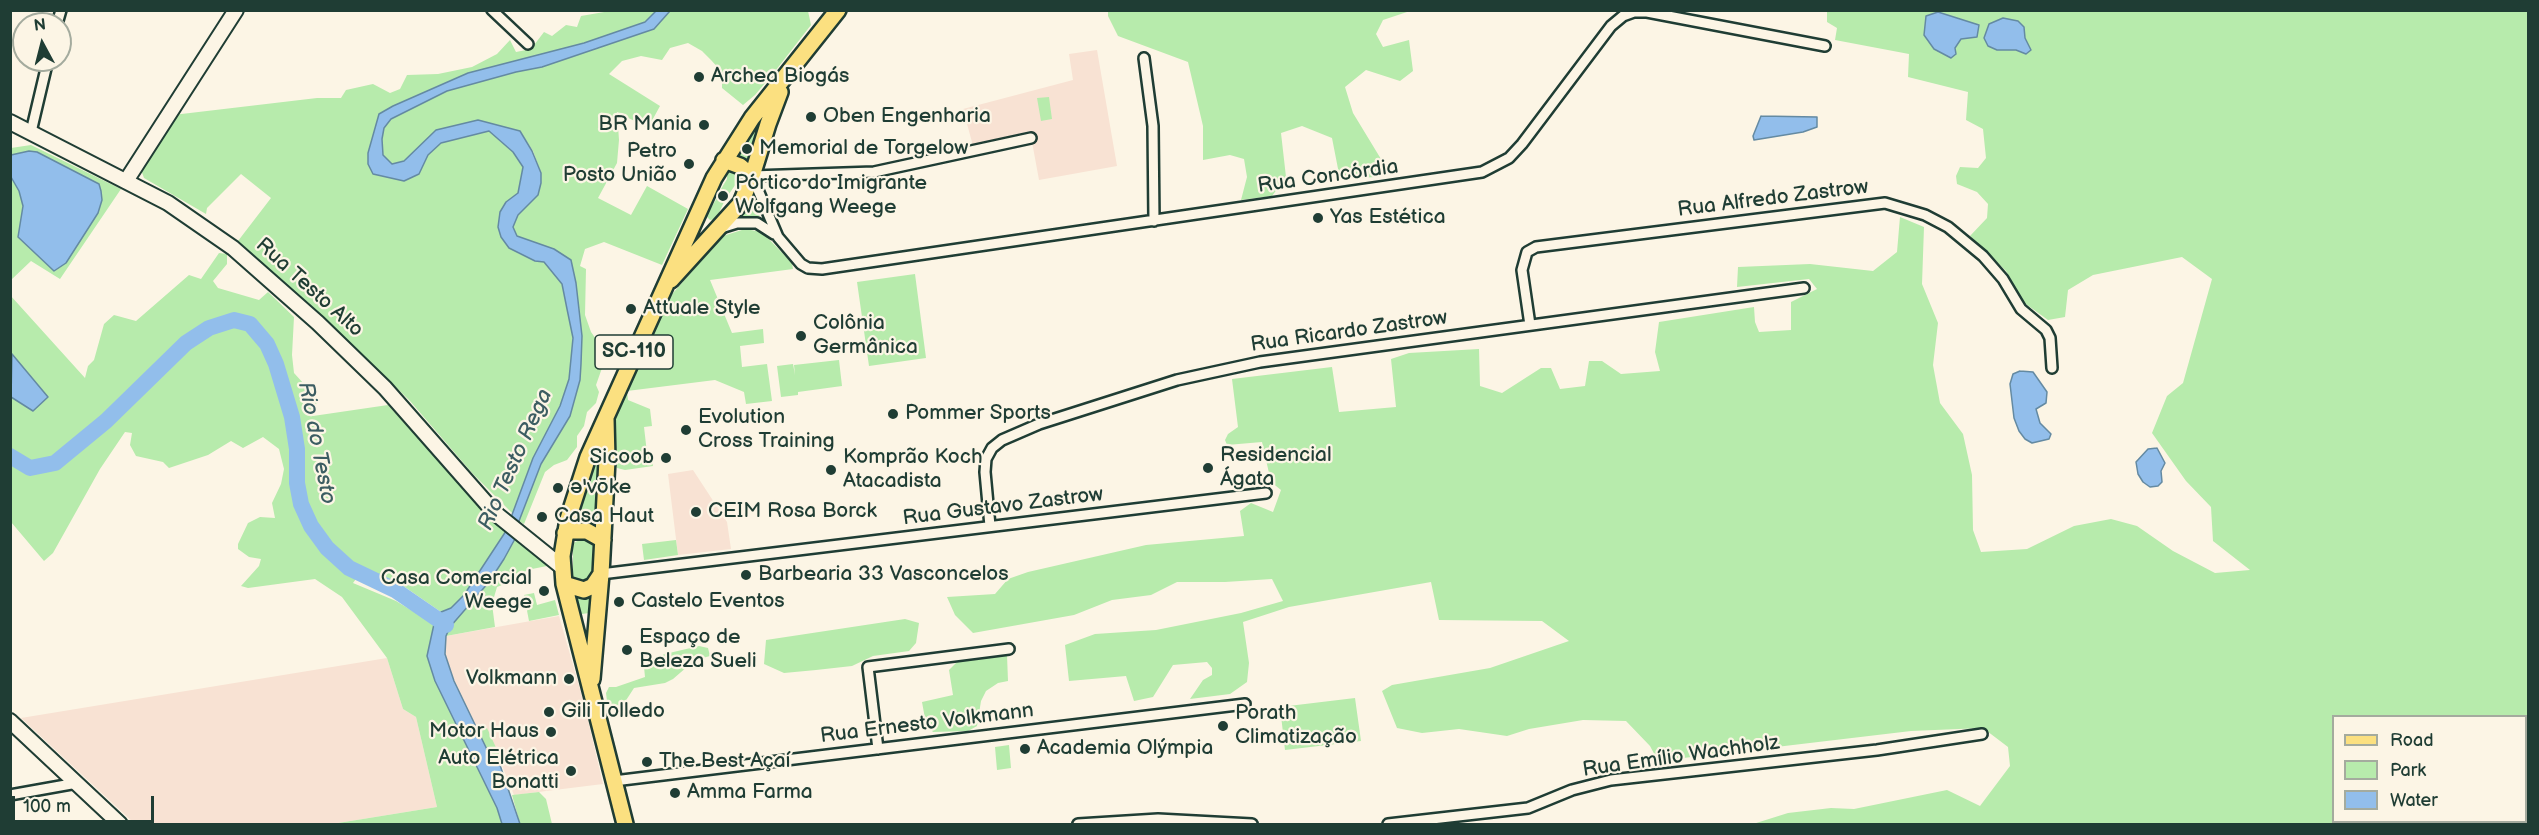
<!DOCTYPE html>
<html>
<head>
<meta charset="utf-8">
<style>
	body { margin:0 }
	#map { position:relative; width:2539px; height:835px; overflow:hidden; background:#fcf5e5; font-family:"Balsamiq Sans",sans-serif }
	canvas { display:block }
	.frame { position:absolute; inset:0; border:12px solid #1f3d34; pointer-events:none }
	.legend { position:absolute; left:2332px; top:715px; width:195px; height:108px; box-sizing:border-box; background:#fcf5e5; border:2px solid #a4ab9e; margin:0; padding:8px 10px; list-style:none; font-size:18px; color:#1f3d34 }
	.legend li { display:flex; align-items:center; gap:12px; height:30px }
	.legend b { width:30px; border:2px solid #a4ab9e }
	.north { position:absolute; left:12px; top:12px; width:60px; height:60px; box-sizing:border-box; background:#fcf5e5; border:2px solid #a4ab9e; border-radius:50%; rotate:353deg; font-size:16px; font-weight:700; line-height:24px; text-align:center; color:#1f3d34 }
	.north::after { content:''; display:block; margin:auto; width:21px; height:27px; background:#1f3d34; clip-path:polygon(50% 0,100% 100%,50% 72%,0 100%) }
	.scale { position:absolute; left:12px; top:796px; width:142px; height:27px; box-sizing:border-box; border:3px solid #1f3d34; border-top:0; padding-left:8px; font-size:18px; line-height:21px; white-space:nowrap; color:#1f3d34; -webkit-text-stroke:4px #fcf5e5; paint-order:stroke }
</style>
</head>
<body>
<div id="map">
<canvas width="2539" height="835"></canvas>
<div class="frame"></div>
<ul class="legend">
<li><b style="height:8px;background:#fbe080"></b>Road</li>
<li><b style="height:16px;background:#b7ebac"></b>Park</li>
<li><b style="height:16px;background:#92beeb"></b>Water</li>
</ul>
<div class="north">N</div>
<div class="scale">100 m</div>
</div>
<script>
const c = document.querySelector('canvas').getContext('2d');
c.lineJoin = 'round';
function paint(path, color) { c.fillStyle = color; c.fill(path, 'evenodd'); }
const shape = rows => new Path2D(rows.map(r => 'M' + r).join(''));
function trace(path, color, width, dash) { c.strokeStyle = color; c.lineWidth = width; c.lineCap = dash ? 'butt' : 'round'; c.setLineDash(dash || []); c.stroke(path); }
function write(font, color, halo, rows, align = 'center') {
  c.font = font + ' "Balsamiq Sans",sans-serif'; c.lineWidth = 4.5; c.setLineDash([]); c.textBaseline = 'middle'; c.strokeStyle = halo; c.fillStyle = color; for (const [text, x, y, turn = 0] of rows) {
    c.save(); c.translate(x, y); c.rotate((+turn || 0) * Math.PI / 180); c.textAlign = isNaN(turn) ? turn : align; if (halo) c.strokeText(text, 0, 0); c.fillText(text, 0, 0); c.restore();
  }
}
paint(shape([
	[1097,50,1117,166,1039,180,1030,131,973,146,963,109,1073,80,1069,54],
	[693,470,727,522,731,549,678,555,668,474],
	[559,616,584,703,603,784,514,795,487,729,477,731,454,681,445,654,446,636],
	[387,658,403,709,416,717,437,807,332,824,135,824,21,718]
]), '#f8e2d3');
paint(shape([
	[610,11,656,11,645,22,584,43,468,73,393,106,379,114,368,164,419,174,428,155,441,143,489,131,513,152,523,166,518,193,506,202,518,253,535,261,544,262,562,284,573,337,569,379,560,406,533,458,513,514,473,474,410,401,332,325,238,241,271,198,241,174,207,208,206,214,144,178,140,167,173,115,317,98,341,98,346,90,373,84,390,93,400,89,407,75,438,74,472,67,497,54,510,40,516,52,531,49,544,32,552,36,566,25,577,27,581,16],
	[670,11,808,11,811,25,776,70,755,95,743,105,722,88,722,72,711,60,702,51,688,43,670,48,662,60,641,56,622,61,609,74,660,106,648,128,617,112,619,140,617,163,598,198,631,215,647,186,688,209,662,265,604,242,585,249,580,266,586,269,585,315,591,332,603,349,597,364,602,368,596,385,599,392,596,403,587,412,584,426,577,436,577,447,567,460,554,465,545,472,524,524,519,521,541,464,570,416,580,380,581,364,582,337,577,306,554,249,517,236,513,227,518,215,538,195,541,173,533,151,520,131,478,120,404,161,392,164,383,156,382,139,384,128,391,119,447,91,516,72,542,67,654,29],
	[1108,11,1410,11,1383,20,1376,34,1383,47,1409,40,1413,71,1400,81,1366,70,1345,87,1353,113,1384,164,1376,177,1340,179,1332,138,1302,126,1281,133,1286,177,1272,196,1241,200,1247,177,1244,159,1230,155,1203,160,1203,126,1188,62,1118,36,1108,16],
	[1827,11,2528,11,2528,824,1753,824,1788,813,1831,808,1854,809,1947,790,1980,806,2010,766,2008,747,1983,728,1911,731,1658,761,1650,746,1626,721,1583,720,1529,729,1507,736,1459,729,1422,733,1397,728,1382,691,1392,685,1490,668,1569,641,1542,621,1439,620,1431,582,1289,607,1243,622,1249,663,1247,682,1230,694,1190,699,1203,680,1212,675,1212,668,1207,662,1173,665,1153,697,1134,701,1126,676,1069,681,1065,645,1095,634,1156,630,1241,613,1283,601,1272,579,1225,582,1177,582,1151,595,1112,600,1074,615,973,633,955,615,947,597,995,594,1008,579,1028,572,1146,545,1244,536,1240,511,1251,503,1273,512,1281,490,1271,482,1262,442,1227,445,1225,440,1228,434,1238,427,1232,379,1332,367,1339,412,1396,407,1391,359,1409,353,1479,349,1480,386,1502,393,1541,368,1551,368,1560,389,1585,386,1589,361,1602,361,1621,374,1660,371,1655,352,1659,322,1754,307,1755,322,1759,332,1791,330,1791,302,1817,289,1809,279,1737,287,1738,267,1810,264,1873,271,1897,252,1900,217,1924,227,1922,284,1938,323,1933,365,1940,403,1963,434,1972,475,1973,530,1981,552,2027,549,2074,526,2111,519,2137,526,2173,551,2215,573,2250,570,2213,541,2211,507,2186,481,2152,433,2167,396,2183,383,2212,279,2182,257,2093,275,2068,290,2065,317,2048,320,2023,302,2006,271,1970,236,1987,218,1988,204,1977,192,1957,184,1956,176,1960,167,1978,168,1986,158,1983,129,1966,120,1968,92,1908,77,1909,54,1835,40,1837,28,1827,22],
	[2334,716,2526,716,2526,822,2334,822],
	[1049,97,1052,119,1041,121,1037,98],
	[767,112,749,165,732,156,754,123],
	[31,145,121,189,60,279,31,261,11,280,11,148],
	[727,172,736,174,740,178,729,194,721,189,727,179],
	[752,197,760,215,758,217,739,216],
	[717,198,724,202,716,219,710,220,706,216],
	[745,229,762,232,792,263,793,269,710,280,732,333,763,329,764,343,740,346,742,367,767,364,772,401,746,404,744,392,715,380,627,391,628,400,650,409,652,426,644,427,647,453,651,453,653,466,625,470,617,468,613,462,612,424,665,307,673,293,723,236],
	[219,253,227,254,227,264,213,281,218,288,259,300,268,292,294,317,292,355,294,373,304,384,314,390,317,401,313,416,388,405,483,511,506,531,464,595,451,608,441,612,399,583,364,568,353,583,396,601,434,624,427,656,435,681,497,808,502,824,332,824,437,807,416,717,403,709,387,658,342,597,315,579,248,588,241,586,259,566,261,559,249,557,238,549,238,544,248,523,260,517,275,518,272,503,281,484,284,469,279,449,263,437,243,448,231,441,208,455,169,468,163,462,136,456,130,445,132,433,125,432,100,469,53,553,44,561,11,522,10,295,85,378,88,366,94,360,104,324,114,315,136,321,189,275,201,279],
	[915,274,926,358,869,366,857,282],
	[839,360,842,386,798,392,798,395,781,397,777,366,793,364,795,375,794,365],
	[593,453,603,455,595,521,575,519],
	[516,537,544,558,547,566,527,570,517,579,497,587,492,604,495,627,446,636,450,627,489,582],
	[580,540,588,541,593,544,591,580,582,583,573,578,573,543],
	[676,540,678,555,644,560,642,544],
	[534,593,537,605,555,600,559,615,529,621,524,595],
	[593,594,589,613,582,614,578,610,576,596],
	[905,619,919,623,916,643,909,651,873,656,852,666,816,670,784,673,764,664,766,640],
	[699,646,708,648,710,656,695,660,673,679,665,683,634,688,623,705,613,706,607,701,606,693,609,687,616,687,645,677,644,667,646,661,665,654],
	[1007,655,1008,681,998,683,986,691,981,701,977,726,968,731,933,732,926,724,922,702,953,695,949,670,957,662],
	[1355,698,1361,741,1285,750,1280,707],
	[487,728,499,754,500,765,493,762,477,731],
	[1009,745,1011,768,997,770,995,747],
	[539,792,546,799,552,824,520,824,512,795]
]), '#b7ebac');
const water = shape([
	[656,11,670,11,654,29,542,67,516,72,447,91,391,119,384,128,382,139,383,155,392,164,404,161,436,130,478,120,520,131,532,151,541,173,541,183,538,195,518,215,513,227,517,236,554,249,571,260,576,283,582,336,581,364,580,380,570,416,541,464,519,521,516,537,504,559,489,582,450,627,446,636,445,654,454,681,493,762,500,765,520,824,502,824,497,808,435,681,427,656,434,624,441,612,451,608,464,595,506,531,533,458,560,406,569,379,573,338,567,309,562,284,544,262,535,261,509,248,501,237,498,227,500,212,506,202,518,193,523,167,513,152,489,131,441,143,428,155,419,174,404,181,373,174,368,164,368,153,379,114,393,106,468,73,584,43,645,22,656,11],
	[1938,12,1979,25,1977,37,1961,39,1955,48,1956,54,1951,58,1934,49,1924,35,1926,16,1938,12],
	[2003,18,2018,21,2024,27,2025,38,2031,50,2026,54,2016,50,1997,50,1988,46,1984,38,1989,24,2003,18],
	[1761,116,1817,117,1817,127,1803,132,1754,140,1753,136,1761,116],
	[29,151,37,152,99,184,101,191,102,200,98,213,66,263,54,271,18,237,23,206,19,191,11,177,11,155,29,151],
	[12,354,48,397,33,411,11,397,12,354],
	[2020,371,2033,372,2047,392,2046,403,2036,409,2040,423,2051,434,2049,439,2032,443,2025,439,2019,431,2014,418,2010,384,2013,374,2020,371],
	[2157,448,2165,463,2161,471,2162,482,2158,486,2150,487,2143,482,2138,474,2136,462,2148,449,2157,448]
]);
paint(water, '#92beeb');
trace(water, '#648aa2', 1.5);
trace(shape([
	[10,456,30,468,55,463,106,421,186,343,209,328,234,320,250,324,267,344,276,364,292,417,297,449,297,483,301,504,311,526,327,548,349,568,395,590,446,625]
]), '#92beeb', 16);
const street = shape([
	[492,10,528,44],
	[57,24,61,10],
	[1144,58,1153,126,1154,221],
	[31,132,48,60],
	[1031,138,874,172,752,176,778,237,801,264,808,268,822,269,1482,172,1509,158,1522,144,1611,26,1623,16,1634,12,1647,12,1825,46],
	[721,228,737,223,757,223,774,234],
	[1530,325,1522,270,1527,252,1536,247,1885,203,1925,215,1948,227,1983,256,2003,279,2021,309,2046,330,2050,338,2052,368],
	[990,526,985,472,986,459,992,448,1002,440,1039,424,1177,380,1260,362,1804,288],
	[601,574,1266,493],
	[878,749,868,667,1009,649],
	[614,781,1245,704],
	[10,795,77,783],
	[1078,824,1158,819,1252,824],
	[1388,824,1528,808,1572,790,1611,780,1877,750,1982,734]
]);
const secondary = shape([
	[10,122,168,203,233,248,318,323,385,388,495,513,562,567],
	[126,181,236,10],
	[10,721,120,824]
]);
const primary = shape([
	[724,160,740,166,752,176],
	[671,280,741,203,752,176,768,124,780,92],
	[565,533,572,531,587,531,603,540],
	[564,584,584,590,593,586,601,574],
	[592,679,601,574,607,460,606,419],
	[625,824,564,584,562,556,568,519,588,457,714,178,752,118,838,10]
]);
trace(street, '#1f3d34', 14);
trace(secondary, '#1f3d34', 18);
trace(primary, '#1f3d34', 20);
trace(street, '#fcf5e5', 9);
trace(secondary, '#fcf5e5', 14);
trace(primary, '#fbe080', 15);
for (const [x, y, r, color] of [
	[699,77,6,"#1f3d34"],
	[811,117,6,"#1f3d34"],
	[704,125,6,"#1f3d34"],
	[747,149,6,"#1f3d34"],
	[689,164,6,"#1f3d34"],
	[723,196,6,"#1f3d34"],
	[1318,218,6,"#1f3d34"],
	[631,309,6,"#1f3d34"],
	[801,336,6,"#1f3d34"],
	[893,414,6,"#1f3d34"],
	[686,430,6,"#1f3d34"],
	[666,458,6,"#1f3d34"],
	[1208,468,6,"#1f3d34"],
	[831,470,6,"#1f3d34"],
	[558,488,6,"#1f3d34"],
	[696,512,6,"#1f3d34"],
	[542,517,6,"#1f3d34"],
	[746,575,6,"#1f3d34"],
	[544,591,6,"#1f3d34"],
	[619,602,6,"#1f3d34"],
	[627,650,6,"#1f3d34"],
	[569,679,6,"#1f3d34"],
	[549,712,6,"#1f3d34"],
	[1223,726,6,"#1f3d34"],
	[551,732,6,"#1f3d34"],
	[1025,749,6,"#1f3d34"],
	[647,762,6,"#1f3d34"],
	[571,771,6,"#1f3d34"],
	[675,793,6,"#1f3d34"]
]) { const dot = new Path2D(); dot.arc(x, y, r, 0, 2 * Math.PI); c.fillStyle = color; c.fill(dot); trace(dot, '#fcf5e5', 2); }
for (const [x, y, w] of [
	[634,352,78]
]) { const box = new Path2D(); box.roundRect(x - w / 2, y - 17, w, 34, 4.5); c.fillStyle = '#fcf5e5'; c.fill(box); trace(box, '#1f3d34', 1.5); }
write('bold 20px', '#1f3d34', null, [
	["SC-110",634,352]
]);
write('21px', '#1f3d34', '#fcf5e5', [
	["Archea Biogás",711,77],
	["Oben Engenharia",823,117],
	["BR Mania",692,125,"right"],
	["Memorial de Torgelow",759,149],
	["Petro",677,152,"right"],
	["Posto União",677,176,"right"],
	["Pórtico do Imigrante",735,184],
	["Wolfgang Weege",735,208],
	["Yas Estética",1330,218],
	["Attuale Style",643,309],
	["Colônia",813,324],
	["Germânica",813,348],
	["Pommer Sports",905,414],
	["Evolution",698,418],
	["Cross Training",698,442],
	["Residencial",1220,456],
	["Ágata",1220,480],
	["Sicoob",654,458,"right"],
	["Komprão Koch",843,458],
	["Atacadista",843,482],
	["ǝ'vōke",570,488],
	["CEIM Rosa Borck",708,512],
	["Casa Haut",554,517],
	["Barbearia 33 Vasconcelos",758,575],
	["Casa Comercial",532,579,"right"],
	["Weege",532,603,"right"],
	["Castelo Eventos",631,602],
	["Espaço de",639,638],
	["Beleza Sueli",639,662],
	["Volkmann",557,679,"right"],
	["Gili Tolledo",561,712],
	["Porath",1235,714],
	["Climatização",1235,738],
	["Motor Haus",539,732,"right"],
	["Academia Olýmpia",1037,749],
	["Auto Elétrica",559,759,"right"],
	["Bonatti",559,783,"right"],
	["The Best Açaí",659,762],
	["Amma Farma",687,793]
], 'left');
write('21px', '#1f3d34', '#fcf5e5', [
	["Rua Concórdia",1328,177,-8],
	["Rua Alfredo Zastrow",1773,199,-7],
	["Rua Testo Alto",309,288,42],
	["Rua Ricardo Zastrow",1349,332,-8],
	["Rua Gustavo Zastrow",1003,507,-7],
	["Rua Ernesto Volkmann",927,724,-7],
	["Rua Emílio Wachholz",1681,757,-8]
]);
write('italic 22px', '#3c5d62', '#fcf5e5', [
	["Rio do Testo",316,443,79],
	["Rio Testo Rega",516,460,-66]
]);
</script>
</body>
</html>
